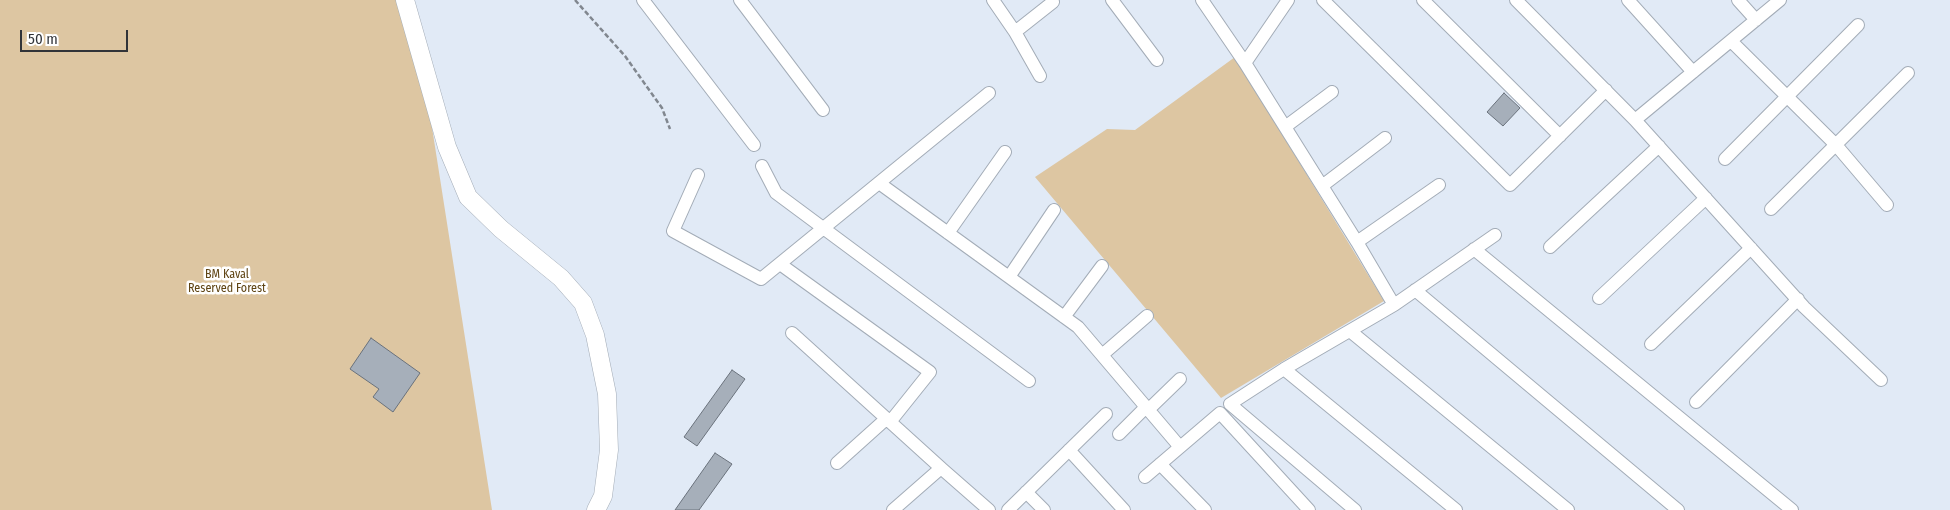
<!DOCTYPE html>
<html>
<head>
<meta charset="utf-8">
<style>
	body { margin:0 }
	#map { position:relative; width:1950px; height:510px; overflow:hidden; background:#e1eaf6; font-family:"Fira Sans Condensed",sans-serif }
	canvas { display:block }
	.scale { position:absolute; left:20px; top:30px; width:108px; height:22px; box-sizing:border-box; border:2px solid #313439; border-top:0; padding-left:6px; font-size:15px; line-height:18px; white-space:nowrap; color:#313439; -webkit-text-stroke:4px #fff; paint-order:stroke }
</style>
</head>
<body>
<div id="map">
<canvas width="1950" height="510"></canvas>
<div class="scale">50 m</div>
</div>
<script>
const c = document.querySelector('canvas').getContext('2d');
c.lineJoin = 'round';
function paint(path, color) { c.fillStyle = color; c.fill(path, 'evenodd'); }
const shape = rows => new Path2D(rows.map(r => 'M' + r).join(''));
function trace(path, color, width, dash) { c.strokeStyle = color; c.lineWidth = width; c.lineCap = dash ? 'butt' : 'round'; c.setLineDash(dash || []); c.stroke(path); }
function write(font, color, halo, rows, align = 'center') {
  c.font = font + ' "Fira Sans Condensed",sans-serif'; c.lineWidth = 5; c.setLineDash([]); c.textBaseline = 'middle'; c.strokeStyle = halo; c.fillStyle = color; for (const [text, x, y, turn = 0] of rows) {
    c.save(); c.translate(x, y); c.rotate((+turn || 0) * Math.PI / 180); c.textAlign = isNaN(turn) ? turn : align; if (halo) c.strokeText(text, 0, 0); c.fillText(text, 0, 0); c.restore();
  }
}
paint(shape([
	[0,0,412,0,492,510,0,510],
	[1235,57,1384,301,1221,398,1035,177,1107,129,1135,130]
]), '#ddc6a2');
const building = shape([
	[1504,93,1520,108,1503,126,1487,112,1504,93],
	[371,338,420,373,393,412,373,397,379,389,350,369,371,338],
	[732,370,745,379,697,446,684,437,732,370],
	[715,453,732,464,699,510,675,510,715,453]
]);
paint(building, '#a6afba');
trace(building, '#6a727c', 1);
const minor = shape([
	[643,0,754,145],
	[740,0,823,110],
	[993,0,1015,32,1040,76],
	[1112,0,1157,60],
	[1202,0,1245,63,1285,127,1357,242,1394,305,1495,235],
	[1323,0,1510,185,1606,90],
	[1423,0,1560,136],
	[1516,0,1635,120,1780,0],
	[1628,0,1693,72],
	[1738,0,1756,20],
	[1015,32,1053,2],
	[1731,41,1836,145,1887,205],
	[1245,63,1288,0],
	[1635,120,1804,307,1881,380],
	[1285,127,1332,92],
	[1725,159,1858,25],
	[762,166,776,193,1029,381],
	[698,175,673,231,761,279,989,93],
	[879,183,1078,327,1180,447],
	[1322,186,1385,138],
	[1771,209,1908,73],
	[948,233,1005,152],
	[1357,242,1439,185],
	[1550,247,1659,146],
	[1474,249,1792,510],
	[780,264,930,372,890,422],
	[1009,277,1054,210],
	[1415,290,1678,510],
	[1599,298,1706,198],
	[1064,317,1102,266],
	[1350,331,1568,510],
	[792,333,941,468],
	[1651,344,1751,248],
	[1102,355,1147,316],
	[1284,369,1456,510],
	[1696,402,1798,299],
	[1148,410,1180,379],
	[1119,434,1146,407],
	[1069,450,1124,510],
	[837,463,886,419],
	[1160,464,1205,510],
	[1145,477,1220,413,1309,510],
	[1026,492,1044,510],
	[893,510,941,468,989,510],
	[1008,510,1106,414],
	[1355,510,1230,404,1284,369,1394,305]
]);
const secondary = shape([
	[405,0,447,147,468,197,501,229,561,278,583,303,595,335,607,394,609,450,603,496,596,510]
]);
trace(minor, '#a3acb7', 14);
trace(secondary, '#a3acb7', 19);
trace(shape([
	[575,0,625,56,662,108,670,129]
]), '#81878f', 2.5, [5, 2.5]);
trace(minor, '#fff', 12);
trace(secondary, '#fff', 18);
write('12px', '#5e4312', '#fff', [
	["BM Kaval",227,275],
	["Reserved Forest",227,289]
]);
</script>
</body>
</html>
